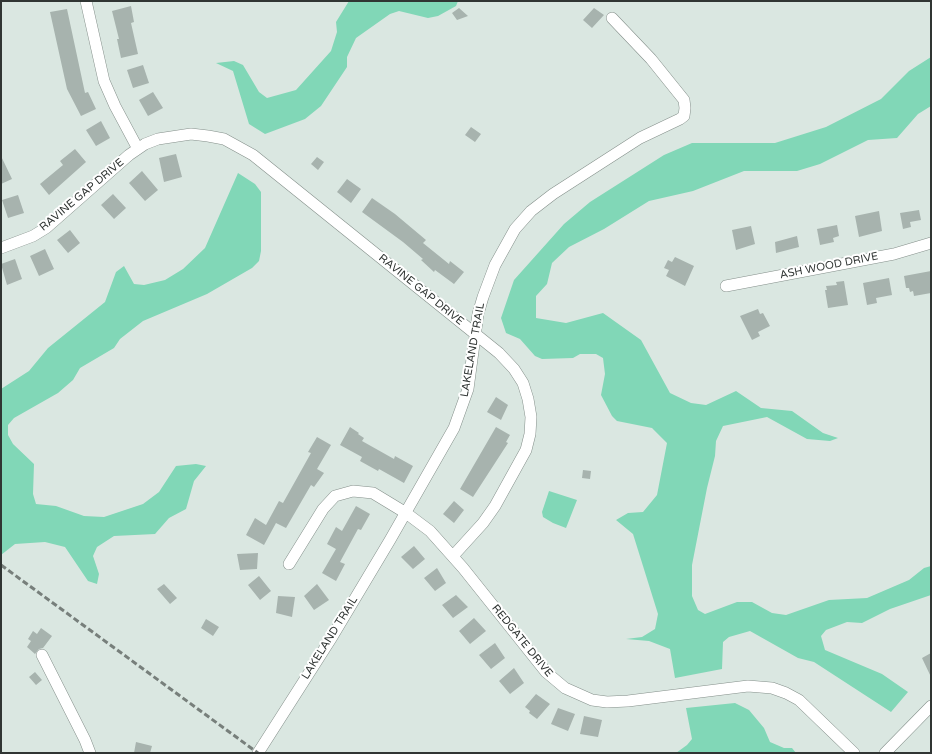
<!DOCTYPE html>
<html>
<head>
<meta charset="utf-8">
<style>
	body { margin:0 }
	#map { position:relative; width:932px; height:754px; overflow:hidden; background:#dae7e1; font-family:"Varela Round",sans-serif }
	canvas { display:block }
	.frame { position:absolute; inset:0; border:2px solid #303533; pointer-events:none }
</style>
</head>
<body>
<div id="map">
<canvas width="932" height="754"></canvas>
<div class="frame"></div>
</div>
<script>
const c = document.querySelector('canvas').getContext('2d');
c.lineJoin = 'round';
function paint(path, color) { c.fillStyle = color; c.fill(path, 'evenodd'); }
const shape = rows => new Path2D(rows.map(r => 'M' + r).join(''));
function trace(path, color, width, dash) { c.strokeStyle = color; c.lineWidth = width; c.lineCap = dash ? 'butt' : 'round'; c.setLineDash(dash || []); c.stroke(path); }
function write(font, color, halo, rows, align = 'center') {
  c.font = font + ' "Varela Round",sans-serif'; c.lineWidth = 4; c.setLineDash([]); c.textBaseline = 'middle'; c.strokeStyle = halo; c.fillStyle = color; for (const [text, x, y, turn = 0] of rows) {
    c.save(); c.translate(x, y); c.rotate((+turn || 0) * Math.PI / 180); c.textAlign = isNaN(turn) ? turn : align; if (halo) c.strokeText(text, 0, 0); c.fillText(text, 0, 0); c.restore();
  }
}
paint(shape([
	[349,1,458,1,456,6,438,16,428,18,399,11,390,14,356,38,347,57,347,67,321,106,305,119,265,134,249,124,233,71,216,63,234,61,243,65,259,92,267,98,296,90,331,51,337,32,336,22],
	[931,57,931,106,918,114,897,138,868,140,820,164,797,171,744,171,693,191,649,201,604,229,569,247,552,263,547,284,536,296,536,318,566,323,603,313,641,340,670,393,691,403,706,405,736,391,761,408,792,411,823,433,838,438,830,441,807,439,767,417,723,426,716,441,715,456,707,488,692,565,692,596,698,610,705,614,737,602,752,602,772,613,786,615,829,600,867,598,909,580,924,568,931,566,931,595,890,609,862,623,847,622,826,630,821,636,825,650,882,674,908,692,891,712,814,662,798,658,750,631,729,637,723,642,722,669,675,678,670,649,649,641,626,639,642,637,655,629,658,614,633,534,616,520,628,513,643,512,657,495,667,443,652,428,617,421,612,416,601,395,605,374,603,358,596,354,580,354,573,358,542,359,535,356,520,339,506,333,501,318,514,280,564,224,590,202,664,155,692,143,775,143,826,127,881,99,909,71],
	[238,173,255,184,261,192,261,251,259,261,252,268,207,294,143,321,120,339,114,348,80,368,73,380,58,393,14,418,8,425,8,435,13,444,34,464,33,494,36,504,56,506,84,516,104,517,143,504,159,492,176,466,196,464,206,466,194,481,186,509,169,518,155,534,114,536,97,547,93,556,99,574,97,584,88,581,65,547,45,542,15,544,1,555,1,389,29,371,48,348,105,302,116,272,124,266,134,284,144,285,165,280,183,269,205,248],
	[549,491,577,500,566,528,553,523,543,517,542,512],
	[735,703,749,710,764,728,770,742,784,748,792,748,796,753,676,753,687,745,692,739,686,708]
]), '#81d7b7');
paint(shape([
	[131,6,134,22,131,23,138,54,121,58,117,39,119,39,112,11],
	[459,8,468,16,457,20,452,13],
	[594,8,604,15,592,28,583,20],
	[67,9,85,93,88,92,96,109,81,116,67,89,50,12],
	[143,65,149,83,133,88,127,70],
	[153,92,163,108,148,116,139,100],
	[101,121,110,138,96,146,86,130],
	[471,127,481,134,475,142,465,135],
	[75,149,86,162,49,195,40,184,63,165,60,161],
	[176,154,182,177,164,182,159,158],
	[1,156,12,179,1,184],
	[317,157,324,162,318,170,311,164],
	[142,171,158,190,145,201,129,183],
	[347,179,361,189,351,203,337,192],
	[113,194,126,208,114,219,101,205],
	[18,195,24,213,8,218,2,200],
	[372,198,395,214,426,240,423,243,449,264,450,261,464,272,454,284,435,270,434,272,421,260,423,259,403,242,362,212],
	[919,210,921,220,910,222,911,227,903,229,900,213],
	[879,211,882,231,859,237,855,216],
	[837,225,839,236,833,238,834,242,820,245,817,229],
	[751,226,755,244,736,250,732,230],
	[70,230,80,243,68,253,57,240],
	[797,236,799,247,776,253,775,242],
	[45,249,54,269,39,276,30,256],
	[675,257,694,266,685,286,666,276,669,270,664,268,668,260,672,262],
	[15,259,22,279,7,285,1,264],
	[931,271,931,293,914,296,913,291,910,292,909,288,906,288,904,276],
	[889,278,892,295,876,298,877,303,867,305,863,283],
	[844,281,848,305,828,308,825,290,827,290,826,286,837,285,836,282],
	[758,309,760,314,763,313,770,326,758,332,760,336,752,340,740,316],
	[496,397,508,405,501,420,487,412],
	[350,427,359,433,358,434,364,438,362,441,394,459,395,456,413,466,404,483,379,469,378,471,360,461,362,457,340,445],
	[496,427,510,435,506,442,508,443,473,497,460,489],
	[317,437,331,445,317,469,324,473,314,487,311,485,286,528,276,523,264,545,246,535,255,518,266,525,279,501,283,503,311,453,308,452],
	[583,470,591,471,590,479,582,478],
	[454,501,464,510,454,523,443,514],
	[356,506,370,514,361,530,358,529,340,562,345,564,336,581,322,573,336,549,327,544,336,527,342,531],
	[414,546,425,559,413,569,401,557],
	[258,553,257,569,240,570,237,554],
	[437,568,446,583,435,591,424,578],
	[259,576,271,591,260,600,248,585],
	[164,584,177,598,170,604,157,589],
	[317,584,329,600,314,610,304,596],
	[456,595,468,607,453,618,442,605],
	[278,596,295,597,292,617,276,613],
	[474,618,486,631,470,644,459,631],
	[206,619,219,627,213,636,201,628],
	[41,628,52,636,43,648,39,649,35,654,27,647,31,641,28,639,33,631,37,634],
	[495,643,505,658,491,669,479,655],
	[931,653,931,677,922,658],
	[514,668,524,683,510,694,499,681],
	[35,672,42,680,36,685,29,677],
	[536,694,550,704,537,719,529,713,530,711,525,707],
	[558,708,575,714,568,731,551,724],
	[584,716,602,720,598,737,580,734],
	[136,742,152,746,150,753,134,753]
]), '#a7b3ae');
const minor = shape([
	[86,1,104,81,115,106,138,149],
	[1,248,33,236,46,228,129,155,145,144,158,139,191,134,208,136,224,139,253,155,499,353,514,369,523,383,528,399,531,417,530,434,526,450,495,506,483,523,453,556],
	[726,286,894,254,931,243],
	[289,564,323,509,335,496,353,491,373,493,406,513,430,531,463,568,546,672,565,688,592,700,607,702,628,701,748,686,772,688,786,693,799,700,854,753],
	[42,655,85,740,90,753],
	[258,753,332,637,390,540,454,428,468,389,478,314,483,297,495,265,515,229,531,211,553,194,640,138,680,119,684,116,685,108,684,100,651,59,612,18],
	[885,753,931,706]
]);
trace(minor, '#848f8a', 12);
trace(minor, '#fff', 11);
trace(shape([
	[1,565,258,753]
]), '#777f7b', 3, [6, 3]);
write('11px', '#303533', '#fff', [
	["RAVINE GAP DRIVE",82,195,-40],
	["ASH WOOD DRIVE",829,266,-11],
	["RAVINE GAP DRIVE",421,290,39],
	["LAKELAND TRAIL",473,350,-80],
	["LAKELAND TRAIL",330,638,-58],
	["REDGATE DRIVE",522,641,51]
]);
</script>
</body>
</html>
